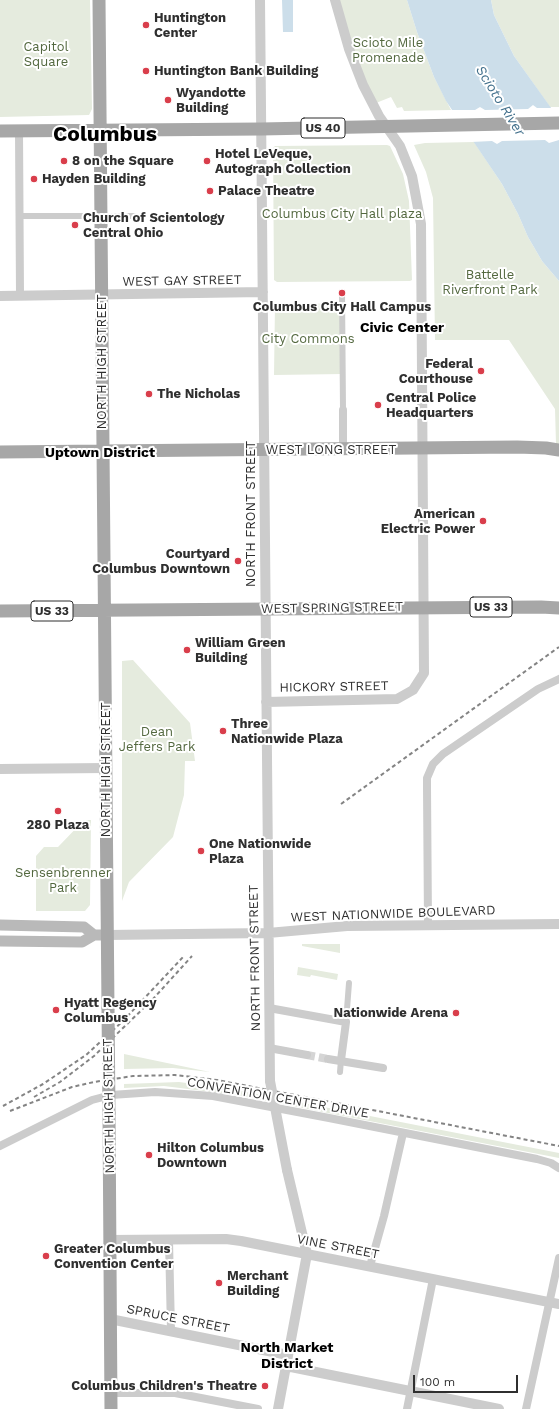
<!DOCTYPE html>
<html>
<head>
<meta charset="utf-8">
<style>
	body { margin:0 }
	#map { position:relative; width:559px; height:1409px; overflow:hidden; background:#fff; font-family:"Work Sans",sans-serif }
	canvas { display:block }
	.scale { position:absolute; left:413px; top:1375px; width:105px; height:18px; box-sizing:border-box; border:2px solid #2f2f2f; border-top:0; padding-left:5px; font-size:12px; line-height:14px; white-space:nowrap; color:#2f2f2f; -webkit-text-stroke:3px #fff; paint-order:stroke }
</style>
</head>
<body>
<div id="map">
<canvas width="559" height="1409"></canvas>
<div class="scale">100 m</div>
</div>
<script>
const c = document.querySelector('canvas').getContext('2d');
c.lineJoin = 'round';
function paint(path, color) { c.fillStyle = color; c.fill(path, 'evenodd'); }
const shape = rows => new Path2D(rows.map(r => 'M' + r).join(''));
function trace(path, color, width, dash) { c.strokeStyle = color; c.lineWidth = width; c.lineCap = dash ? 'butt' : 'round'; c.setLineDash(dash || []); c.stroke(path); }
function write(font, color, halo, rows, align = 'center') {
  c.font = font + ' "Work Sans",sans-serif'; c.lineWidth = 4; c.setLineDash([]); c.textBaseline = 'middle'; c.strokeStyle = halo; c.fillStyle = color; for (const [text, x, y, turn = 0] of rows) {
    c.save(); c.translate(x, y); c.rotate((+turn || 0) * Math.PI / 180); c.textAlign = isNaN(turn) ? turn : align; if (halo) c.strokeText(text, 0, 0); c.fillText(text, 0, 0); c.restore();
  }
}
paint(shape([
	[0,0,90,0,92,109,89,115,0,117],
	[339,0,407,0,417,32,434,77,451,110,404,111,402,107,397,108,391,97,376,103,357,63],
	[491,0,559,0,559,107,550,107,514,56,494,15],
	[474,142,502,184,518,214,528,237,542,261,559,281,559,445,556,444,555,409,509,340,435,340,433,198,426,172,414,145,425,143],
	[387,145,390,146,403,174,409,201,412,280,410,281,277,282,274,280,273,148,275,146],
	[342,303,343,374,274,375,275,305],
	[133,660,190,723,195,761,185,761,184,795,173,837,129,882,122,901,122,661],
	[84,820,91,820,90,905,85,911,36,911,36,856,44,847,58,847],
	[302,944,340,944,340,953,302,946],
	[298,967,338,974,337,980,311,975,310,977,297,975],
	[124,1054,210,1072,173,1068,124,1069],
	[179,1082,232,1089,559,1153,559,1158,236,1095,164,1086,124,1088,124,1084]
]), '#e5ebde');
paint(shape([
	[282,0,293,0,293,32,283,32],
	[407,0,491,0,494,15,514,56,559,119,559,281,542,261,528,237,518,214,502,184,446,101,434,77,417,32]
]), '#ccdeea');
paint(shape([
	[533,105,537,108,553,108,559,116,559,140,549,143,545,140,502,141,497,144,492,141,471,142,449,110,475,110,480,107,485,110,528,109]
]), '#fff');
trace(shape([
	[307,1055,328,1059]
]), '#d5d5d5', 8, [8, 4]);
trace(shape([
	[19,216,135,216],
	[342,292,343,410],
	[346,1022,349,983],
	[340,1072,341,1060]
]), '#ccc', 6);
trace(shape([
	[19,131,20,295],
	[343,410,343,450],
	[428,925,427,787,427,778,433,764,443,754,538,689,559,679],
	[269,1008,346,1022,341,1060],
	[269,1048,307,1055],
	[328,1059,383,1068],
	[0,1146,92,1100,111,1095,155,1092,213,1096,329,1118,537,1159,551,1163,559,1168],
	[169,1240,171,1331],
	[370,1266,384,1216,403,1133],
	[111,1393,175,1393,258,1409],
	[407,1409,433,1279],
	[526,1409,559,1258]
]), '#ccc', 8);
trace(shape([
	[260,0,270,1081],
	[0,296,263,292],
	[266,702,397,699,413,690,424,673,421,224,412,176,400,146,379,116,363,85,349,49,335,0],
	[0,769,106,768],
	[107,935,268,933,347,926,559,924],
	[110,1240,226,1239,241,1241,559,1304],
	[110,1319,288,1355],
	[286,1366,499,1409],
	[278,1409,307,1254,287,1170]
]), '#ccc', 10);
trace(shape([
	[0,925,84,927,94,935],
	[0,941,82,942,94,935,107,935]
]), '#b9b9b9', 11);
trace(shape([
	[99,0,108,1008],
	[0,131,261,129,559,123],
	[0,452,517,447,546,448,559,450],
	[0,611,541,607,559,608],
	[109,1113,111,1409]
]), '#a7a7a7', 13);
trace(shape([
	[341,804,559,647],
	[34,1097,60,1082,94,1056,153,999,192,956],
	[3,1106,43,1084,86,1055,123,1021,184,956],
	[10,1111,72,1087,94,1082,133,1076,175,1075,217,1080,559,1146]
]), '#848484', 2, [4, 3]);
trace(shape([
	[270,1081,287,1170]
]), '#ccc', 10);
trace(shape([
	[108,1008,109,1113]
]), '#a7a7a7', 13);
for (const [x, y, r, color] of [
	[146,25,4,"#d93e4b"],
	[146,71,4,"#d93e4b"],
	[168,100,4,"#d93e4b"],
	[64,161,4,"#d93e4b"],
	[207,161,4,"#d93e4b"],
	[34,179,4,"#d93e4b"],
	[210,191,4,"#d93e4b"],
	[75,225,4,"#d93e4b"],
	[342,293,4,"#d93e4b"],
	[481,371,4,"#d93e4b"],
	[149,394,4,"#d93e4b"],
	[378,405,4,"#d93e4b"],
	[483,521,4,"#d93e4b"],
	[238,561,4,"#d93e4b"],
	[187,650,4,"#d93e4b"],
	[223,731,4,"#d93e4b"],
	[58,811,4,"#d93e4b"],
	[201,851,4,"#d93e4b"],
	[56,1010,4,"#d93e4b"],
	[456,1013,4,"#d93e4b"],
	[149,1155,4,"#d93e4b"],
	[46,1256,4,"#d93e4b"],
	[219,1283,4,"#d93e4b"],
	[265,1386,4,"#d93e4b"]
]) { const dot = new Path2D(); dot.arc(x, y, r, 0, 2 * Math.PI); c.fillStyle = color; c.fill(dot); trace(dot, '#fff', 1.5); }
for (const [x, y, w] of [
	[323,128,44],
	[491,607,42],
	[52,611,42]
]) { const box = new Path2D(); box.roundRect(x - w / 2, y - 10, w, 20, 3); c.fillStyle = '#fff'; c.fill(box); trace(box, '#2f2f2f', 1); }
write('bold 12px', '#2f2f2f', null, [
	["US 40",323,128],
	["US 33",491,607],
	["US 33",52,611]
]);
write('bold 13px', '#2f2f2f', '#fff', [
	["Huntington",154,18],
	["Center",154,33],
	["Huntington Bank Building",154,71],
	["Wyandotte",176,93],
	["Building",176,108],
	["Hotel LeVeque,",215,154],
	["Autograph Collection",215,169],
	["8 on the Square",72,161],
	["Hayden Building",42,179],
	["Palace Theatre",218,191],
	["Church of Scientology",83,218],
	["Central Ohio",83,233],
	["Columbus City Hall Campus",342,307,"center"],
	["Federal",473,364,"right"],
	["Courthouse",473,379,"right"],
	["The Nicholas",157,394],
	["Central Police",386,398],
	["Headquarters",386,413],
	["American",475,514,"right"],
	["Electric Power",475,529,"right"],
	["Courtyard",230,554,"right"],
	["Columbus Downtown",230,569,"right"],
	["William Green",195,643],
	["Building",195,658],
	["Three",231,724],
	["Nationwide Plaza",231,739],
	["280 Plaza",58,825,"center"],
	["One Nationwide",209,844],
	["Plaza",209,859],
	["Hyatt Regency",64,1003],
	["Columbus",64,1018],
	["Nationwide Arena",448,1013,"right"],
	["Hilton Columbus",157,1148],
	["Downtown",157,1163],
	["Greater Columbus",54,1249],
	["Convention Center",54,1264],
	["Merchant",227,1276],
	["Building",227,1291],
	["Columbus Children's Theatre",257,1386,"right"]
], 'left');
write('13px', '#53683f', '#fff', [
	["Scioto Mile",388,43],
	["Promenade",388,58],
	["Capitol",46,47],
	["Square",46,62],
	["Columbus City Hall plaza",342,214],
	["Battelle",490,275],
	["Riverfront Park",490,290],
	["City Commons",308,339],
	["Dean",157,732],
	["Jeffers Park",157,747],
	["Sensenbrenner",63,873],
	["Park",63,888]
]);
write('13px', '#2f2f2f', '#fff', [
	["WEST GAY STREET",182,281,-1],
	["NORTH HIGH STREET",102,362,-90],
	["WEST LONG STREET",331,450],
	["NORTH FRONT STREET",251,514,-90],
	["WEST SPRING STREET",332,608,-1],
	["HICKORY STREET",334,687,-1],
	["NORTH HIGH STREET",106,770,-90],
	["WEST NATIONWIDE BOULEVARD",393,914,-2],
	["NORTH FRONT STREET",255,958,-91],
	["CONVENTION CENTER DRIVE",278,1098,10],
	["NORTH HIGH STREET",109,1106,-91],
	["VINE STREET",338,1247,11],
	["SPRUCE STREET",178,1319,11]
]);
write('italic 14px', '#42708c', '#fff', [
	["Scioto River",500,101,58]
]);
write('bold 14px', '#000', '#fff', [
	["Civic Center",402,328],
	["Uptown District",100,453],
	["North Market",287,1348],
	["District",287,1364]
]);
write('bold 21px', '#000', '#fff', [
	["Columbus",105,135]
]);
</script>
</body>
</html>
